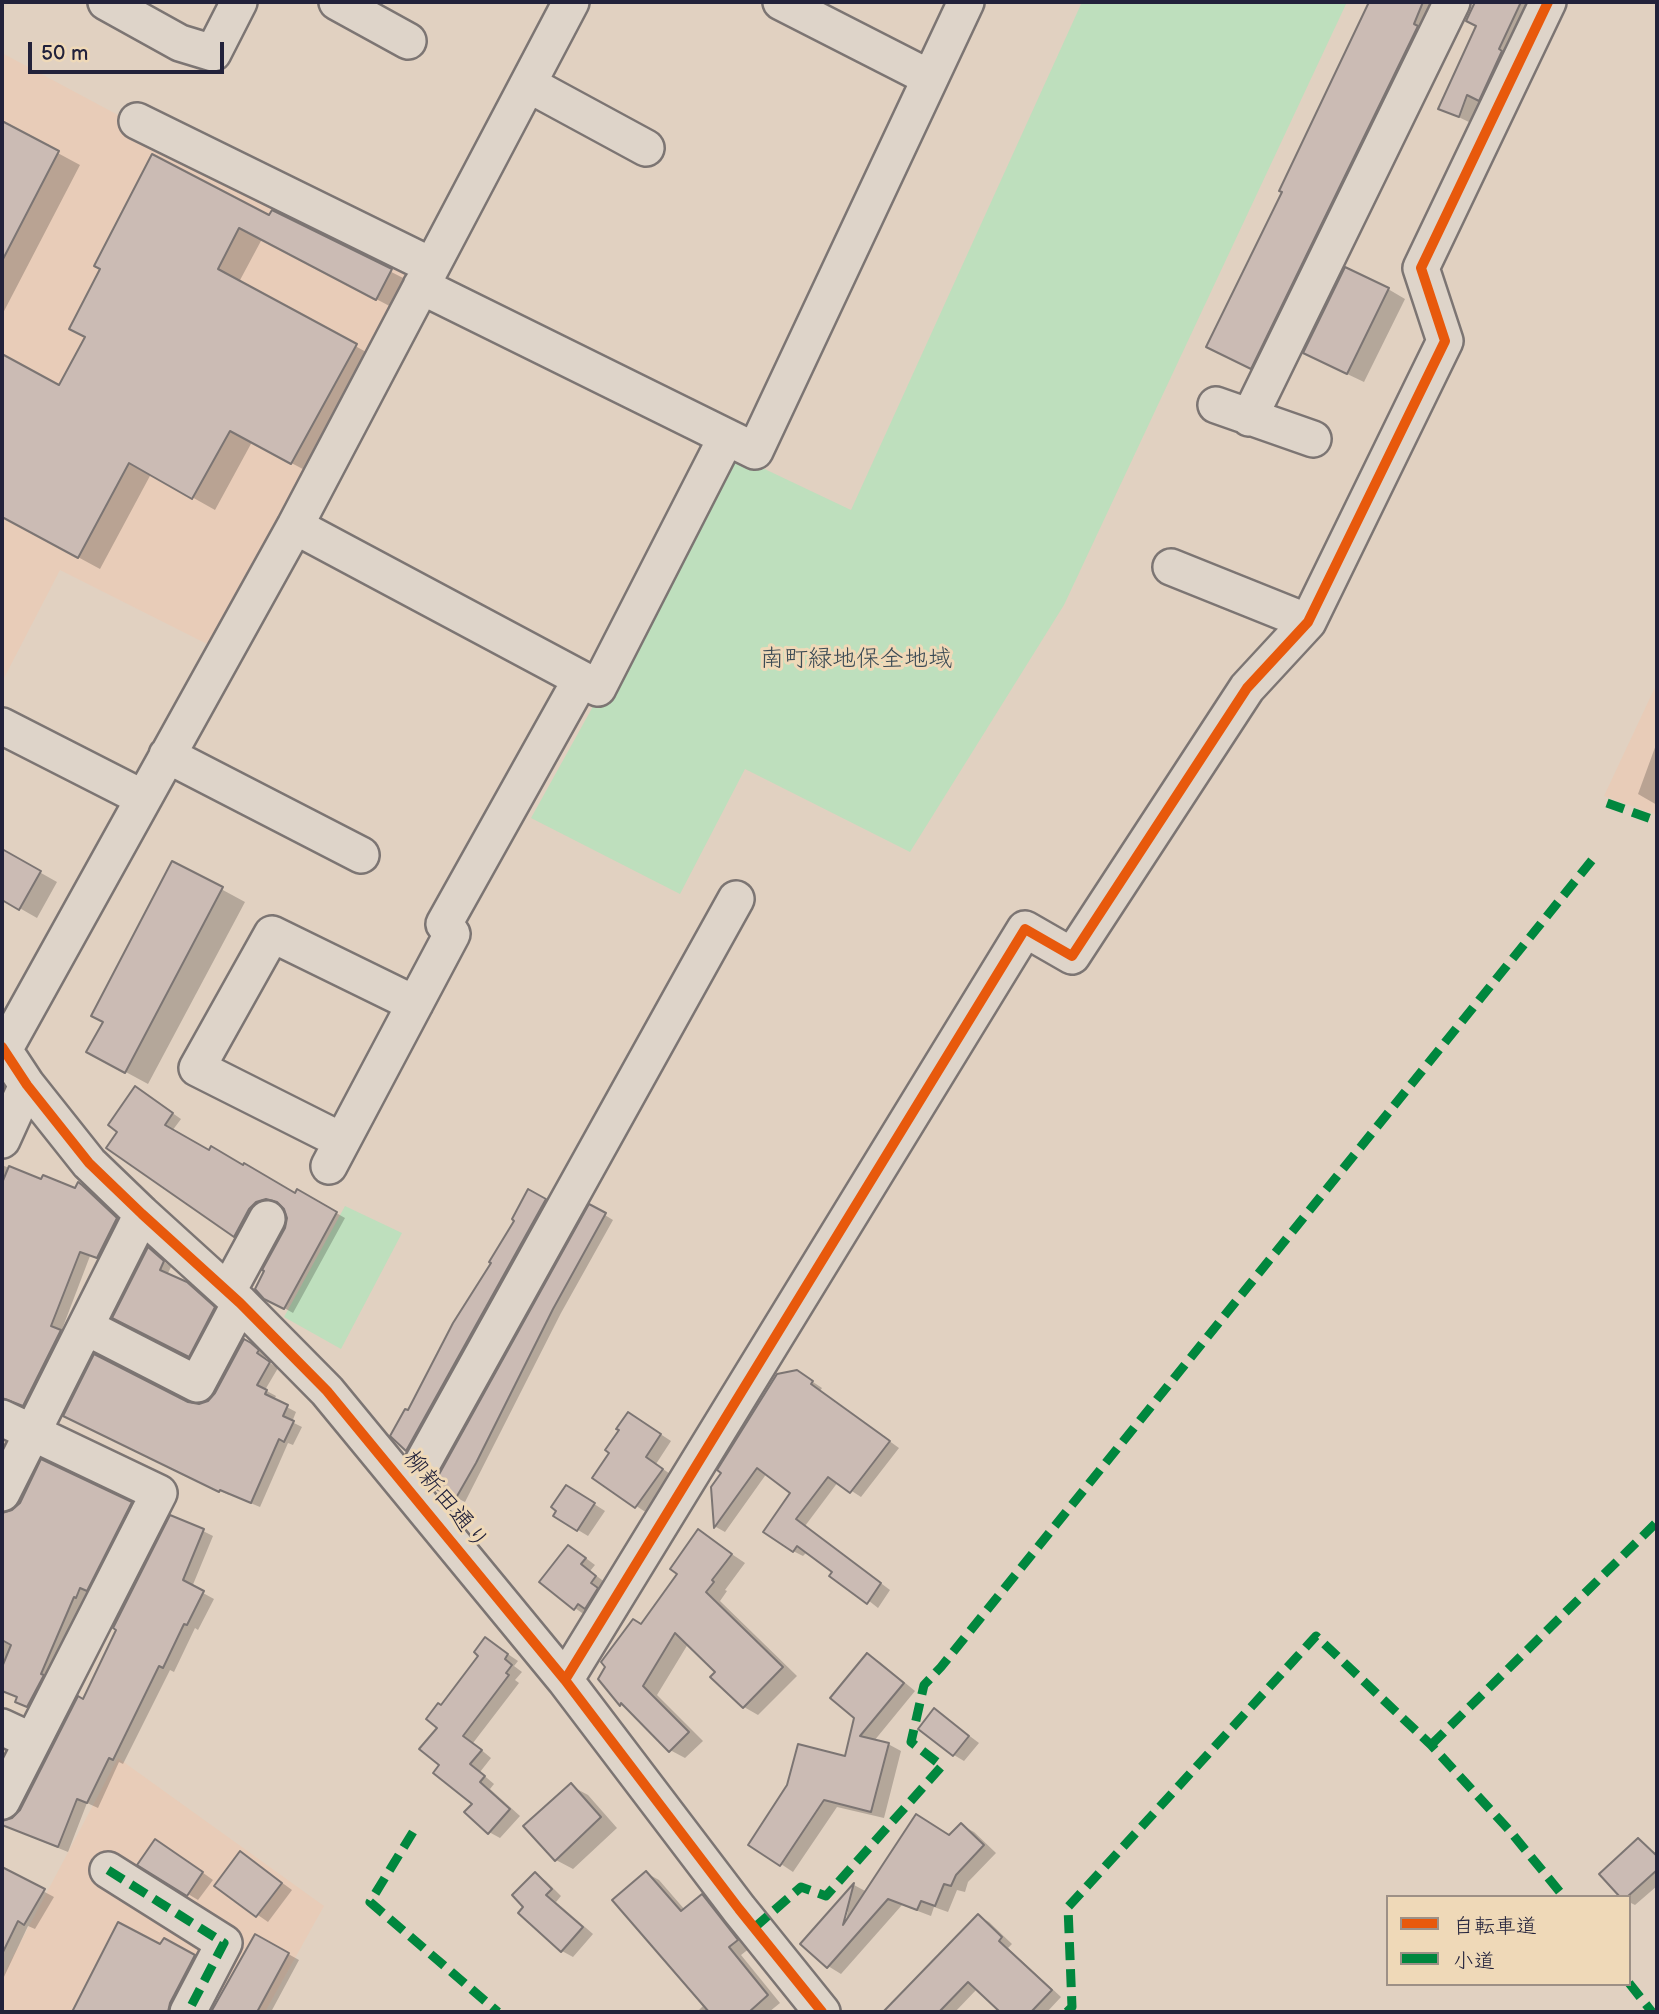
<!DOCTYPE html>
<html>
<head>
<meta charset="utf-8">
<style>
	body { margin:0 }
	#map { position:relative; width:1659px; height:2014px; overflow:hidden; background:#e1d1c1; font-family:"Balsamiq Sans","Klee One",sans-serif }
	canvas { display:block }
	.frame { position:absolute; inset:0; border:4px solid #22223b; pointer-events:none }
	.legend { position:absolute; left:1386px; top:1895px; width:245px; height:91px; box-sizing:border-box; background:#efd9b8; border:2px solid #9d9086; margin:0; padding:9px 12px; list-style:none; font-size:21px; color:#22223b }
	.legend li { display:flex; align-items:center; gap:14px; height:35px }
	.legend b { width:35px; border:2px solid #9d9086 }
	.scale { position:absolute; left:28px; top:42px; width:196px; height:32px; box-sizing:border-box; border:4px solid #22223b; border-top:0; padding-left:9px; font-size:21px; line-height:24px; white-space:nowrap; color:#22223b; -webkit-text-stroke:5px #efd9b8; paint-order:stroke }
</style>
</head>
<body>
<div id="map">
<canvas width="1659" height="2014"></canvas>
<div class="frame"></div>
<ul class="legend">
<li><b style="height:9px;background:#e8590c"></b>自転車道</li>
<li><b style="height:9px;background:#00873e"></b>小道</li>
</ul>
<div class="scale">50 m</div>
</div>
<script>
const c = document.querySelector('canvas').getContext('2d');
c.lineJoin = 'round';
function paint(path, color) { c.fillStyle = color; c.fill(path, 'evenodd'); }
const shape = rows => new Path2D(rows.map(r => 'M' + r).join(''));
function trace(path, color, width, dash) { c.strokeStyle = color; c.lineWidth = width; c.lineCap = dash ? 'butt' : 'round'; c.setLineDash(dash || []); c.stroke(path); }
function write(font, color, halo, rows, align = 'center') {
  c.font = font + ' "Balsamiq Sans","Klee One",sans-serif'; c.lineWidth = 6; c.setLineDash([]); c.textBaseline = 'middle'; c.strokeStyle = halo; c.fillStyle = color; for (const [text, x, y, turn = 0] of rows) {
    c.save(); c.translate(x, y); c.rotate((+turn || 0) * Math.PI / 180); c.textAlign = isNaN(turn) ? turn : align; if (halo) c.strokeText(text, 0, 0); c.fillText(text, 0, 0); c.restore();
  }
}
paint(shape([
	[2,53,410,271,213,647,60,570,2,682],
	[1657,683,1657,815,1604,796],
	[118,1758,324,1906,265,2012,2,2012,2,1977]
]), '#e8ccb8');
paint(shape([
	[1082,2,1347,2,1064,605,910,852,745,769,680,894,531,818,733,454,851,510],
	[345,1206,402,1233,341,1349,284,1317]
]), '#bedfbd');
paint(shape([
	[1373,2,1446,2,1268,377,1225,356],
	[1477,2,1538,2,1473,124,1440,108,1478,26,1468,20],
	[2,123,80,165,2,315],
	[273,212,413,283,399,311,262,239,239,282,377,358,314,475,252,442,215,510,151,474,100,569,2,516,2,356,60,387,87,337,102,269,270,218],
	[1388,289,1405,299,1364,382,1322,362],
	[1657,742,1657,805,1638,794],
	[2,851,57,882,37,918,2,898],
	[173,863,245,902,148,1084,111,1064,105,1022],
	[2,1080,13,1093,2,1118],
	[145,1094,181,1119,172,1131,296,1195,298,1191,345,1218,293,1313,265,1297,289,1218,283,1205,276,1203,265,1207,244,1241,108,1148],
	[2,1165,42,1182,76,1190,79,1185,88,1190,126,1225,107,1263,90,1256,61,1332,70,1337,33,1410,12,1403,2,1406],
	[529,1192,553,1205,415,1455,392,1436,408,1412,493,1263],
	[590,1206,613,1220,561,1313,465,1502,443,1491],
	[149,1249,171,1267,167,1275,196,1289,222,1313,197,1360,123,1322],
	[244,1341,260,1350,267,1357,265,1360,278,1368,265,1390,276,1396,274,1400,296,1412,292,1422,302,1427,293,1445,288,1443,260,1507,229,1494,229,1495,74,1421,187,1404,199,1406,209,1402,216,1394],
	[807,1378,822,1388,820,1391,899,1448,861,1497,838,1482,805,1526,890,1590,878,1608,807,1552,803,1556,793,1551,792,1493,767,1473,725,1532,716,1527,713,1487],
	[639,1420,671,1441,656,1464,673,1476,647,1513,594,1478],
	[2,1441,14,1449,2,1473],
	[577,1493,605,1511,588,1536,578,1530],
	[131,1504,140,1509,37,1712,17,1702,19,1698,2,1690,2,1568,13,1545,2,1539,2,1533,11,1512],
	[203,1531,213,1536,192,1587,214,1599,198,1630,195,1628,174,1672,170,1670,123,1764,119,1762,98,1808,87,1803,68,1852,2,1825,2,1823,13,1820,21,1811,83,1701],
	[699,1532,745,1563,725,1590,727,1591,720,1601,797,1676,758,1715,744,1707,717,1672,688,1644,657,1695,703,1741,685,1758,670,1750,631,1711,621,1705,600,1679,679,1574],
	[579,1553,595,1565,590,1571,606,1583,585,1615,575,1608],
	[486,1639,518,1661,514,1666,522,1672,515,1680,519,1683,473,1743,491,1758,480,1772,494,1784,490,1789,520,1816,500,1838,489,1832,474,1804,441,1765,439,1727,442,1707,480,1655],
	[868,1655,880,1662,915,1691,874,1741,888,1744,901,1751,884,1818,837,1807,793,1872,781,1864,846,1758],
	[935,1710,979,1743,964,1761,954,1755],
	[2,1751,14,1758,2,1783],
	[571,1786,588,1795,617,1828,573,1869,556,1860],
	[961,1825,974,1832,996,1853,968,1882,965,1892,957,1890,948,1912,934,1907,931,1916,902,1905,841,1974,828,1966,802,1943,854,1885,867,1892,950,1837],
	[848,1911,843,1933,839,1933,843,1916],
	[1639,1841,1657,1854,1657,1886,1635,1905,1629,1902,1629,1897,1622,1897],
	[167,1847,213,1880,198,1900,188,1894],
	[251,1860,292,1890,268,1922,216,1886],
	[2,1869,54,1897,35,1929,28,1926,3,1979],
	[646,1873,659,1880,685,1910,703,1896,715,1904,750,1948,741,1955,780,2003,769,2012,697,2012,705,2004],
	[535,1874,546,1881,561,1896,556,1902,593,1934,573,1957,562,1951,520,1913,526,1907],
	[978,1916,989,1922,1012,1944,1008,1948,1061,1997,1047,2012,1002,2012,977,1989,955,2012,901,2012,893,2005],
	[119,1924,161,1947,164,1940,205,1963,180,2012,74,2012],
	[256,1936,299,1960,271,2012,213,2012]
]), '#0003');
const building = shape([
	[1369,2,1423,2,1414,24,1418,26,1251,369,1206,347,1282,192,1279,191,1369,2],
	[1475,2,1521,2,1499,49,1502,51,1479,101,1467,95,1459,117,1438,109,1476,26,1466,21,1475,2],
	[2,121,59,151,2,261,2,121],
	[152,154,269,215,272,210,392,269,376,300,239,228,218,269,357,344,291,464,230,431,192,499,129,463,78,558,2,517,2,354,59,385,85,337,69,329,100,269,94,266,152,154],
	[1345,267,1389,288,1347,374,1303,353,1345,267],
	[2,849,41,871,19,910,2,900,2,849],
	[172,861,223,887,125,1073,86,1052,103,1022,91,1016,172,861],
	[135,1086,173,1113,165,1125,209,1150,211,1146,243,1165,244,1163,295,1193,297,1189,337,1212,284,1309,264,1299,255,1289,264,1271,262,1270,285,1228,287,1218,284,1209,277,1202,266,1199,256,1202,249,1209,234,1237,106,1148,117,1132,108,1125,135,1086],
	[9,1166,41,1179,43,1175,75,1188,78,1182,82,1185,117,1218,97,1258,80,1252,51,1326,61,1330,23,1406,2,1398,2,1183,9,1166],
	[528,1189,546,1199,406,1451,390,1436,405,1409,408,1410,453,1323,491,1263,489,1262,514,1221,512,1219,528,1189],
	[589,1204,606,1213,553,1309,476,1463,456,1498,432,1487,589,1204],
	[148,1247,164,1261,160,1270,187,1282,215,1307,189,1357,112,1318,148,1247],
	[244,1339,251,1343,259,1350,257,1353,270,1362,257,1385,267,1390,265,1394,288,1405,283,1416,294,1421,284,1442,279,1439,251,1503,220,1490,219,1492,63,1416,94,1354,188,1402,199,1404,208,1401,215,1393,244,1339],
	[797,1370,813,1381,811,1384,890,1441,850,1493,828,1477,796,1519,881,1583,867,1604,829,1576,832,1572,797,1546,793,1552,763,1532,790,1493,757,1468,714,1528,711,1487,721,1473,717,1470,777,1374,797,1370],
	[628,1412,661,1434,646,1457,663,1469,635,1508,592,1478,609,1453,605,1450,619,1430,616,1429,628,1412],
	[41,1459,132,1502,87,1591,80,1588,76,1598,74,1597,41,1674,44,1675,27,1707,15,1702,17,1697,2,1691,2,1667,11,1645,2,1640,2,1513,12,1510,20,1503,41,1459],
	[566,1485,595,1503,577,1531,553,1516,556,1511,551,1507,566,1485],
	[170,1515,204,1529,183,1580,204,1591,187,1625,184,1624,163,1668,159,1666,113,1760,109,1758,87,1803,77,1799,58,1847,2,1825,2,1821,12,1818,20,1810,78,1696,83,1699,116,1630,113,1628,170,1515],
	[698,1529,732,1554,712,1580,714,1582,706,1592,783,1667,743,1708,710,1677,715,1672,675,1633,643,1686,689,1732,669,1752,621,1703,620,1706,598,1679,605,1667,601,1662,633,1619,641,1624,677,1574,670,1569,698,1529],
	[568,1545,586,1558,581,1564,596,1576,591,1583,598,1588,585,1609,578,1604,574,1610,539,1582,568,1545],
	[485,1637,508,1654,505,1659,512,1665,506,1673,509,1675,463,1736,482,1750,470,1764,485,1776,480,1782,510,1809,488,1834,464,1812,472,1804,433,1773,439,1765,419,1749,437,1728,426,1719,438,1703,441,1705,478,1656,474,1652,485,1637],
	[867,1653,904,1683,860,1736,889,1743,871,1812,824,1800,780,1866,748,1845,787,1785,798,1744,845,1756,854,1718,830,1698,867,1653],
	[934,1708,969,1736,953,1756,918,1729,934,1708],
	[571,1783,601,1817,555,1861,523,1826,571,1783],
	[916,1814,949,1835,961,1823,984,1845,956,1875,951,1886,944,1884,935,1906,921,1901,917,1910,888,1899,827,1968,800,1944,854,1883,843,1925,916,1814],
	[1638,1838,1657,1856,1657,1870,1627,1897,1620,1897,1599,1874,1638,1838],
	[155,1839,203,1872,187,1896,137,1865,155,1839],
	[240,1851,282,1883,256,1917,214,1886,240,1851],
	[2,1867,45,1889,24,1925,18,1921,2,1954,2,1867],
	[646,1871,681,1911,702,1894,738,1940,729,1947,768,1995,749,2012,709,2012,612,1900,646,1871],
	[535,1872,552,1889,546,1895,583,1927,561,1952,518,1913,523,1907,512,1895,535,1872],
	[978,1914,1002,1937,999,1941,1052,1990,1031,2012,1000,2012,968,1982,939,2012,883,2012,978,1914],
	[118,1922,160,1944,164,1938,195,1955,170,2003,168,2012,72,2012,118,1922],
	[255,1934,289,1953,257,2012,211,2012,255,1934]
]);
paint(building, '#cbbbb4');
trace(building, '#7c7573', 2);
const minor = shape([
	[106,2,180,43,213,53,239,2],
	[337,2,408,41],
	[781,2,930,78],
	[528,84,646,148],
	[137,121,432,266],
	[421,286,755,451,966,2],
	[1216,405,1313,439],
	[1249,418,1452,2],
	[295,526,598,688,726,438],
	[1171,567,1308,622],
	[2,726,143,798],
	[167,755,361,855],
	[2,1047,27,1085,89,1163,142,1214,240,1303,327,1391,565,1680,739,1909,822,2012],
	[4,1050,295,526,571,2],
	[2,1140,27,1085],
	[342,1141,197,1068,272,934,415,1004],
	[329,1166,452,934,444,924,581,679],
	[228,1291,267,1219],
	[86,1327,197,1384,240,1303],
	[2,1418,159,1493,2,1801],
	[408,1489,736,899],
	[2,1493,142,1214],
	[565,1680,1025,929,1072,956,1247,688,1308,622,1445,341,1421,268,1548,2],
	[2,1727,32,1741],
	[108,1870,224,1943,188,2012]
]);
trace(minor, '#7c7573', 40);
trace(minor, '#ded4c9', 35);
trace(shape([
	[1607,803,1657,821],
	[1431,1745,1657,1522],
	[413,1832,370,1902,498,2012],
	[108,1870,224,1943,188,2012],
	[754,1928,801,1887,826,1896,942,1766,911,1742,924,1685,941,1667,1597,854],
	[1629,1983,1652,2012],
	[1067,2012,1072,2007,1068,1907,1316,1636,1431,1745,1509,1830,1564,1897]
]), '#00873e', 9, [18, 9]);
trace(shape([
	[2,1047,27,1085,89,1163,142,1214,240,1303,327,1391,565,1680,739,1909,822,2012],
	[565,1680,1025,929,1072,956,1247,688,1308,622,1445,341,1421,268,1548,2]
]), '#e8590c', 10);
write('24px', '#3b4a54', '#efd9b8', [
	["南町緑地保全地域",856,660]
]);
write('24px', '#22223b', '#efd9b8', [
	["柳新田通り",445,1501,51]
]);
</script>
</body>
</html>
